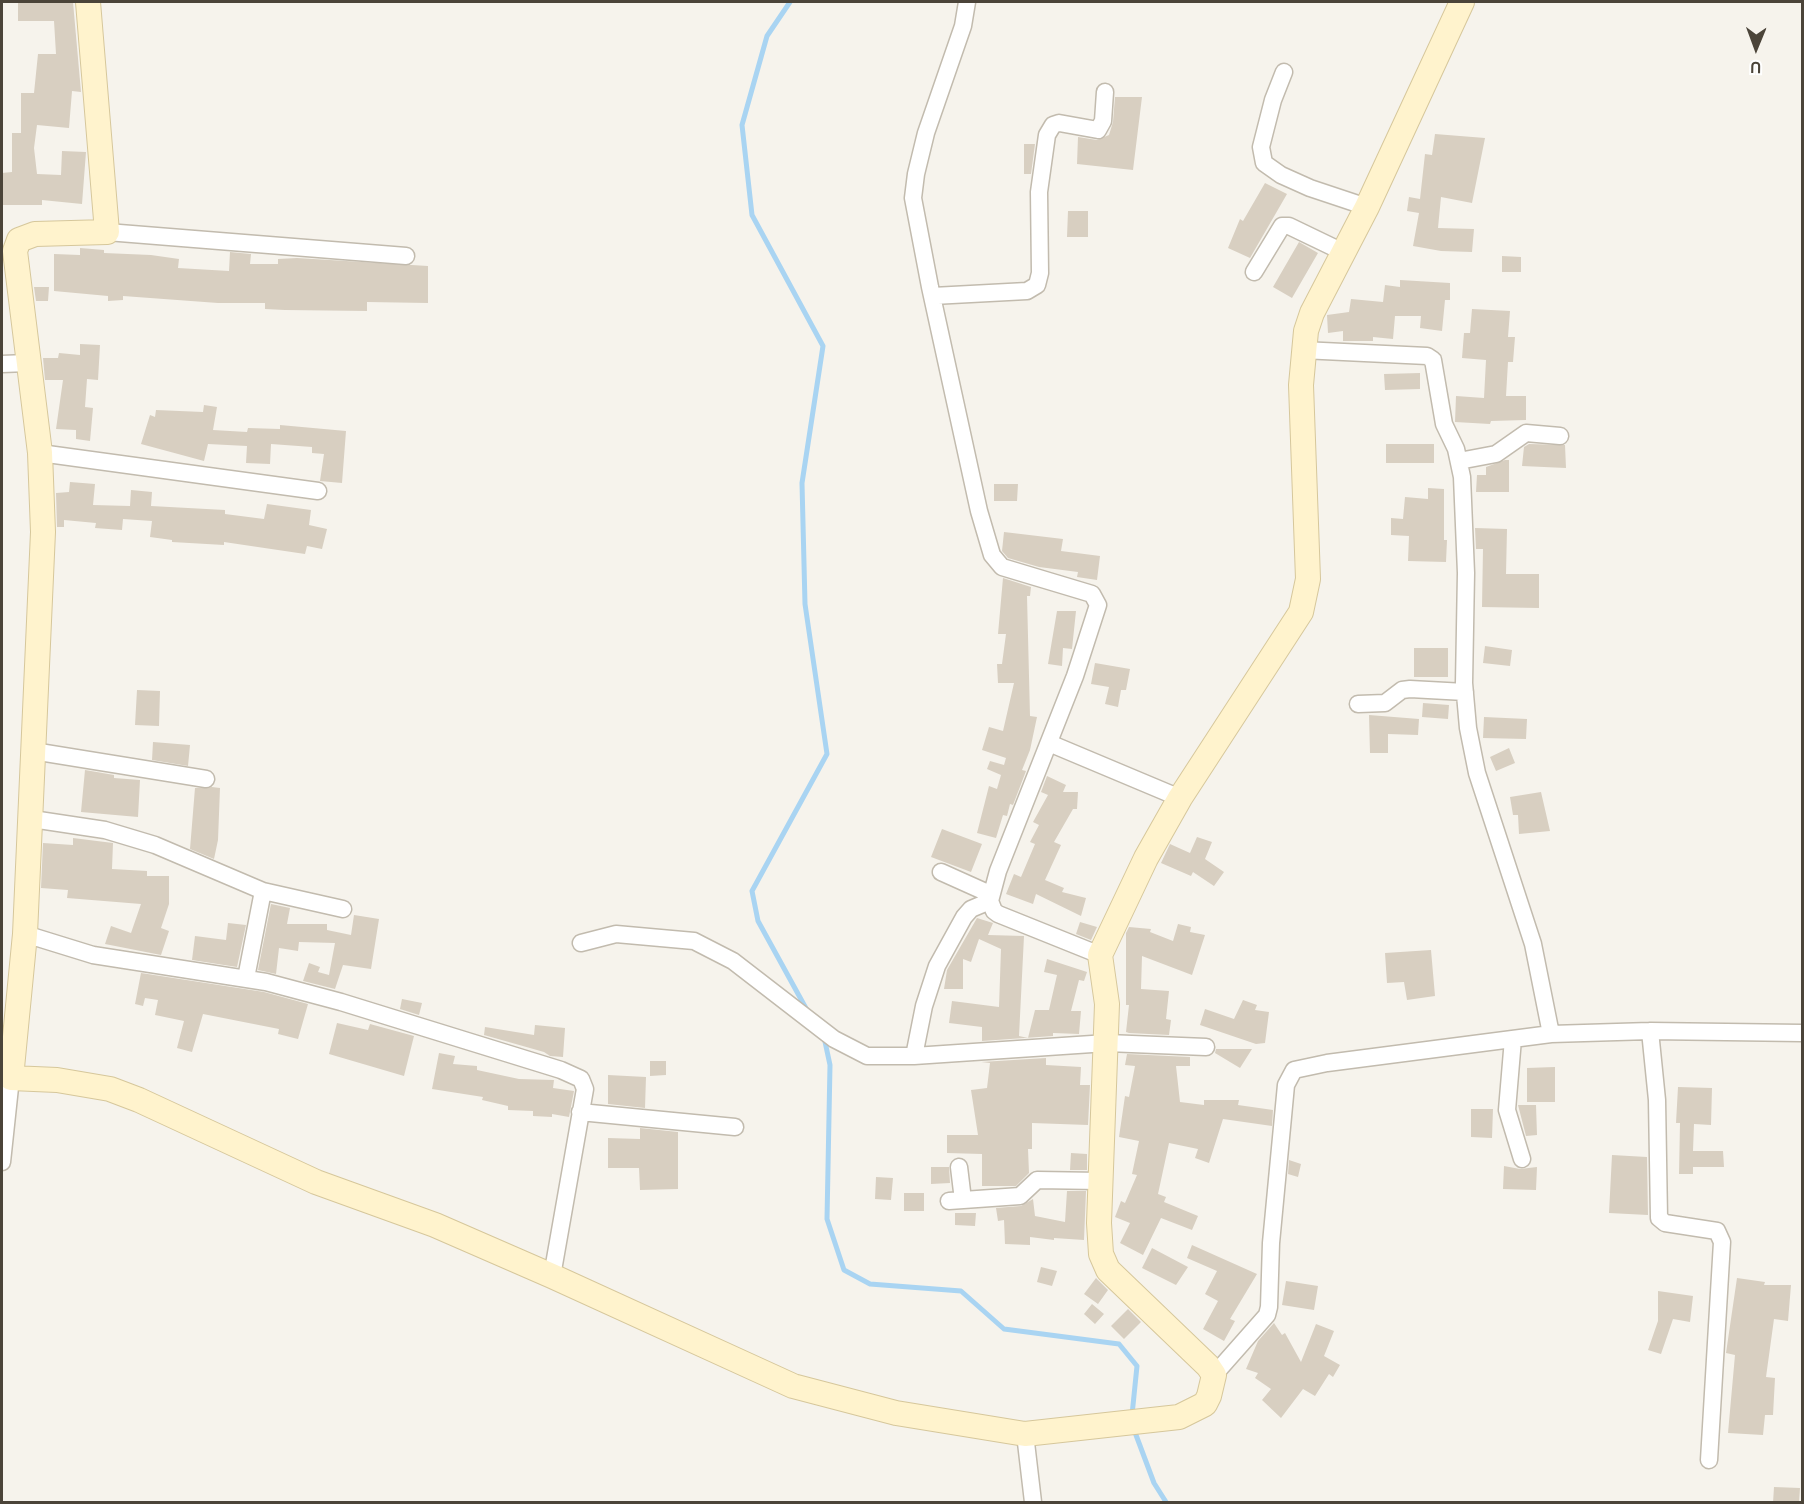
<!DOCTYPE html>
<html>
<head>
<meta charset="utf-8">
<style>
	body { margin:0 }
	#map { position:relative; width:1804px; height:1504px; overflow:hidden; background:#f6f3ec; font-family:Overpass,sans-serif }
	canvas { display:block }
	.frame { position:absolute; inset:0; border:3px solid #4b4439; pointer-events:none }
	.north { position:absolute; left:1726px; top:18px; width:60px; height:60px; -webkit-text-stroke:4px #fff; paint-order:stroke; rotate:181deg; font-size:16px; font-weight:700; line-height:24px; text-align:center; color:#4b4439 }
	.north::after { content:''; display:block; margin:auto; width:21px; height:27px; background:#4b4439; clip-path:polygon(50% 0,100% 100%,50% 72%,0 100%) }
</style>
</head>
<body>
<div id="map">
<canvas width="1804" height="1504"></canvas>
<div class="frame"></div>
<div class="north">U</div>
</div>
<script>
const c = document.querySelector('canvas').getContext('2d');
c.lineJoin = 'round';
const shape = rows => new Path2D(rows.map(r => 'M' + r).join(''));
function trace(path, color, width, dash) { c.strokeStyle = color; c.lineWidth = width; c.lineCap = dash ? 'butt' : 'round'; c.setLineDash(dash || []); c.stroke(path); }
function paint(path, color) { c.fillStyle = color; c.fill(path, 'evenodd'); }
trace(shape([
	[790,2,767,36,742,125,752,215,823,346,802,483,805,604,827,754,752,891,758,921,808,1012],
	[824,1037,830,1065,827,1219,844,1270,870,1284,961,1291,1004,1329,1119,1344,1137,1366,1132,1415],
	[1133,1427,1154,1483,1166,1502]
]), '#a9d4f2', 5);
paint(shape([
	[18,2,73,2,81,92,72,91,69,128,37,125,34,148,37,174,61,175,62,151,86,152,82,204,42,200,42,205,2,205,2,173,12,172,12,133,21,133,21,93,34,93,38,54,56,54,54,21,18,21],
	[1115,97,1142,97,1133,170,1077,164,1078,137,1097,140,1109,135,1113,122],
	[1435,134,1485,138,1472,203,1441,197,1438,228,1474,229,1472,252,1441,251,1413,246,1419,213,1407,211,1409,197,1420,199,1425,154,1432,155],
	[1024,144,1035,144,1031,174,1024,174],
	[1265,183,1287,194,1250,258,1228,248,1240,219,1243,221],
	[1068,211,1088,211,1088,237,1067,237],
	[1299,242,1318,253,1292,298,1273,287],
	[80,248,104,250,104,253,151,255,179,259,178,268,229,271,230,252,251,254,250,264,278,264,278,259,297,258,428,266,428,303,367,302,367,311,285,310,265,309,265,303,218,303,123,296,123,300,108,301,108,296,54,291,54,254,80,255],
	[1502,256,1521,257,1521,272,1502,272],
	[1400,280,1450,283,1450,300,1445,300,1442,331,1420,328,1421,316,1395,316,1393,339,1373,337,1373,341,1343,341,1343,331,1328,333,1327,315,1349,312,1351,299,1383,302,1385,285,1400,287],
	[34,287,49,287,48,301,36,301],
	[1472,309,1510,311,1508,337,1515,337,1513,362,1508,362,1506,396,1526,396,1526,420,1491,421,1490,424,1455,422,1456,396,1484,398,1486,360,1462,358,1464,333,1470,333],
	[80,344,100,345,98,380,87,379,85,407,93,408,90,441,76,439,76,430,56,429,63,380,45,380,43,358,58,358,59,353,80,355],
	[1420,373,1420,389,1385,390,1384,374],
	[204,405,217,407,213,430,247,432,248,428,280,429,280,425,346,431,342,483,320,481,324,454,312,453,312,447,271,444,270,464,246,463,247,446,208,444,204,461,141,444,150,415,155,417,156,410,203,412],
	[1386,444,1434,444,1434,463,1386,463],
	[1529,444,1565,445,1566,468,1522,466,1524,447],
	[1505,460,1509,460,1509,492,1476,492,1477,475,1486,475,1486,467],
	[70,482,95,484,93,505,130,506,131,490,152,492,151,506,225,510,225,514,264,519,267,504,311,510,309,525,327,529,322,549,307,546,305,554,224,542,224,545,172,542,172,540,150,537,152,521,123,519,122,530,95,528,96,523,64,520,64,527,57,527,56,493,69,492],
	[994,484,1018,484,1017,501,994,501],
	[1428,488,1444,489,1444,540,1447,540,1446,562,1408,561,1409,536,1391,535,1391,518,1403,519,1405,497,1428,499],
	[1475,528,1507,529,1506,574,1539,574,1539,608,1482,607,1483,549,1476,549],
	[1004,532,1063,539,1061,551,1100,556,1097,580,1077,577,1078,572,1039,567,1008,558,1002,551],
	[1003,578,1031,587,1030,596,1027,596,1030,716,1037,717,1030,750,1022,770,1026,771,1013,805,1010,804,1007,816,1003,815,996,838,977,833,989,786,997,789,1001,775,987,769,990,761,1004,765,1006,758,982,750,989,727,1003,731,1014,683,998,683,997,664,1002,664,1006,634,998,634],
	[1057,611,1076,611,1072,649,1063,648,1062,666,1048,664],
	[1485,646,1512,650,1510,666,1483,663],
	[1414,648,1448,648,1448,677,1414,677],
	[1095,663,1130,669,1126,690,1121,690,1118,707,1105,704,1109,687,1091,684],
	[137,690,160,691,159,726,135,725],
	[1423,703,1449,705,1448,719,1422,717],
	[1369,715,1419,719,1418,735,1388,734,1388,753,1370,753],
	[1484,717,1527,719,1526,739,1483,738],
	[153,742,190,745,188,766,152,760],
	[1509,748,1515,763,1496,771,1490,757],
	[85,770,114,775,114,778,140,780,138,817,81,812],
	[1047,776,1066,785,1063,792,1078,792,1077,809,1073,809,1054,842,1061,845,1045,880,1064,888,1062,892,1086,898,1081,916,1036,894,1033,904,1006,894,1014,874,1021,877,1035,844,1030,842,1039,825,1033,822,1048,795,1041,792],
	[212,787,220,788,218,840,214,859,190,849,195,788],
	[1541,792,1550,831,1519,834,1518,815,1513,815,1510,797],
	[942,829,982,844,971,872,931,857],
	[1197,837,1212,842,1205,859,1224,872,1214,886,1193,872,1191,876,1161,863,1170,844,1190,853],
	[73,838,113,843,112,869,147,871,147,876,169,876,169,904,161,928,169,931,161,955,105,944,111,926,131,933,141,904,67,898,68,890,41,888,43,843,73,845],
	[271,904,290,908,287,924,327,924,327,930,351,935,354,915,379,919,371,969,343,965,335,989,303,981,309,963,320,967,318,972,329,975,335,943,299,942,298,951,279,948,276,974,258,970],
	[977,918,993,923,988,935,1024,936,1019,1036,1028,1038,1035,1010,1049,1010,1057,975,1044,972,1047,959,1087,972,1084,981,1079,980,1071,1011,1081,1011,1079,1034,1053,1033,1053,1036,982,1041,982,1027,949,1023,952,1001,999,1007,1001,949,979,939,971,962,963,959,963,989,944,989,947,970],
	[1080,922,1097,927,1091,940,1076,934],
	[228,923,246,925,237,967,192,960,195,936,226,940],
	[1178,924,1191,927,1190,932,1205,935,1192,975,1142,956,1141,989,1169,991,1166,1019,1171,1020,1169,1035,1129,1033,1126,1032,1129,1005,1126,1005,1126,933,1129,927,1151,929,1150,932,1173,941],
	[1431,950,1435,996,1407,1000,1404,982,1387,983,1385,953],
	[141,973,264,992,308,1004,298,1039,278,1034,279,1029,203,1014,192,1052,177,1048,184,1021,155,1015,158,1000,145,998,143,1006,135,1004],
	[402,999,422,1003,419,1015,400,1009],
	[1243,1000,1257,1005,1255,1010,1269,1012,1265,1043,1256,1044,1200,1025,1205,1009,1234,1019],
	[337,1023,368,1030,370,1024,414,1036,404,1076,329,1054],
	[535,1025,565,1028,563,1057,550,1056,544,1052,484,1035,485,1027,534,1035],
	[1216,1049,1252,1049,1240,1068,1215,1053],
	[439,1053,455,1056,453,1064,477,1066,477,1070,519,1079,554,1080,553,1088,574,1091,569,1117,552,1114,552,1117,533,1116,533,1111,508,1110,508,1106,482,1100,483,1097,432,1089],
	[1127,1054,1190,1057,1190,1066,1176,1066,1180,1102,1204,1105,1204,1100,1239,1100,1238,1105,1273,1110,1272,1126,1223,1119,1209,1163,1195,1158,1198,1149,1169,1143,1158,1194,1166,1197,1164,1202,1198,1216,1192,1230,1161,1218,1143,1255,1120,1243,1130,1223,1115,1217,1121,1201,1125,1203,1137,1175,1132,1174,1139,1141,1119,1137,1125,1096,1129,1097,1135,1066,1125,1065],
	[1046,1058,1046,1065,1081,1067,1080,1085,1090,1085,1088,1125,1032,1123,1032,1149,1028,1149,1029,1173,1016,1186,982,1186,982,1154,947,1153,947,1135,978,1135,971,1090,987,1088,990,1063,981,1062],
	[650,1061,666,1061,666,1075,650,1076],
	[1555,1067,1555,1102,1527,1102,1527,1068],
	[608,1075,646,1077,645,1108,608,1104],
	[1678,1087,1712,1088,1711,1125,1694,1124,1693,1151,1723,1151,1724,1167,1693,1167,1693,1174,1679,1174,1680,1123,1676,1123],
	[1518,1105,1536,1105,1537,1135,1526,1136],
	[1471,1109,1493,1109,1492,1138,1471,1137],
	[640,1128,678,1132,678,1189,640,1190,639,1168,608,1168,608,1138,640,1139],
	[1071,1153,1087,1154,1087,1170,1070,1170],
	[1612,1155,1647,1157,1648,1215,1609,1213],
	[1289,1160,1301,1164,1298,1177,1288,1174],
	[1504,1166,1520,1169,1537,1167,1536,1190,1503,1189],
	[931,1167,949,1167,950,1183,931,1184],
	[876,1177,893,1178,891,1200,875,1199],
	[1067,1191,1086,1191,1084,1240,1054,1238,1054,1240,1030,1237,1030,1245,1005,1244,1004,1220,998,1221,996,1208,1021,1206,1033,1199,1035,1216,1065,1222],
	[904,1193,924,1193,924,1211,904,1211],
	[955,1213,976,1213,975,1226,955,1225],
	[1192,1245,1257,1274,1230,1319,1235,1321,1224,1341,1203,1329,1218,1301,1205,1294,1217,1271,1187,1258],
	[1152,1248,1188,1267,1176,1285,1142,1268],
	[1041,1267,1057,1271,1052,1286,1037,1282],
	[1096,1278,1108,1290,1098,1304,1084,1294],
	[1737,1278,1765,1282,1764,1285,1791,1285,1788,1321,1774,1319,1766,1377,1775,1378,1773,1415,1765,1415,1763,1435,1728,1433,1735,1355,1726,1353],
	[1286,1281,1318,1286,1314,1310,1282,1305],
	[1658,1291,1693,1296,1690,1322,1673,1319,1661,1354,1648,1350,1658,1321],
	[1092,1304,1104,1314,1095,1324,1084,1314],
	[1128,1309,1141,1322,1124,1339,1111,1326],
	[1274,1323,1282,1335,1285,1333,1301,1362,1316,1324,1334,1331,1324,1356,1340,1365,1333,1377,1329,1374,1315,1396,1303,1389,1281,1418,1262,1400,1271,1389,1255,1378,1258,1373,1246,1369,1258,1341],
	[1774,1487,1800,1488,1799,1503,1773,1503]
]), '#d8cfc1');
const street = shape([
	[967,2,963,26,926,133,916,174,913,198,930,287,979,511,992,555,1002,567,1092,594,1098,605,1075,676,998,871,990,901,994,911,998,914,1100,955],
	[1284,72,1273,100,1261,147,1264,163,1281,175,1310,188,1367,207],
	[107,232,406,256],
	[1254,272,1282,226,1289,226,1343,252],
	[933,296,1027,291,1037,285,1040,273,1039,192,1047,135,1053,125,1059,123,1098,130,1103,121,1105,92],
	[1302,350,1427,356,1433,360,1444,424,1456,449,1462,477,1466,573,1464,683,1468,728,1477,773,1533,944,1551,1034],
	[2,364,27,363],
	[40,453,318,491],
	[1459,461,1496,454,1526,433,1560,436],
	[1358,704,1385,703,1402,690,1410,689,1465,692],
	[1049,743,1180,798],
	[33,751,206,779],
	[32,819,105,830,155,845,263,891,343,909],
	[941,872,990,894],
	[25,934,93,955,266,982,341,1002,561,1070,581,1079,585,1089,552,1276],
	[581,943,616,934,694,941,733,961,834,1039,867,1056,914,1056,1107,1043,1206,1047],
	[246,978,263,891],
	[1650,1031,1657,1100,1659,1218,1665,1223,1717,1231,1722,1242,1709,1460],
	[1513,1039,1507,1110,1522,1159],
	[914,1056,924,1006,937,966,964,917,971,909,990,901],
	[580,1112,735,1127],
	[2,1162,11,1078],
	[959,1167,963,1200],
	[949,1201,1020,1196,1037,1180,1100,1181],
	[1214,1375,1267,1315,1269,1307,1271,1243,1286,1085,1294,1070,1327,1063,1551,1034,1650,1031,1802,1033],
	[1025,1434,1033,1502]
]);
const secondary = shape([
	[88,2,107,232,35,234,19,240,15,251,40,453,43,532,25,934,11,1078,57,1080,110,1089,139,1100,316,1182,435,1225,552,1276,793,1386,896,1413,1025,1434,1179,1417,1205,1404,1209,1396,1214,1375,1208,1366,1108,1270,1101,1254,1099,1223,1107,1004,1100,955,1146,858,1180,798,1301,612,1308,579,1301,385,1306,331,1312,313,1367,207,1462,2]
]);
trace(street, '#c2bbae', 19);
trace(secondary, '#d6c79b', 26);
trace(street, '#fff', 16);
trace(secondary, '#fff3cd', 24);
</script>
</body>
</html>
